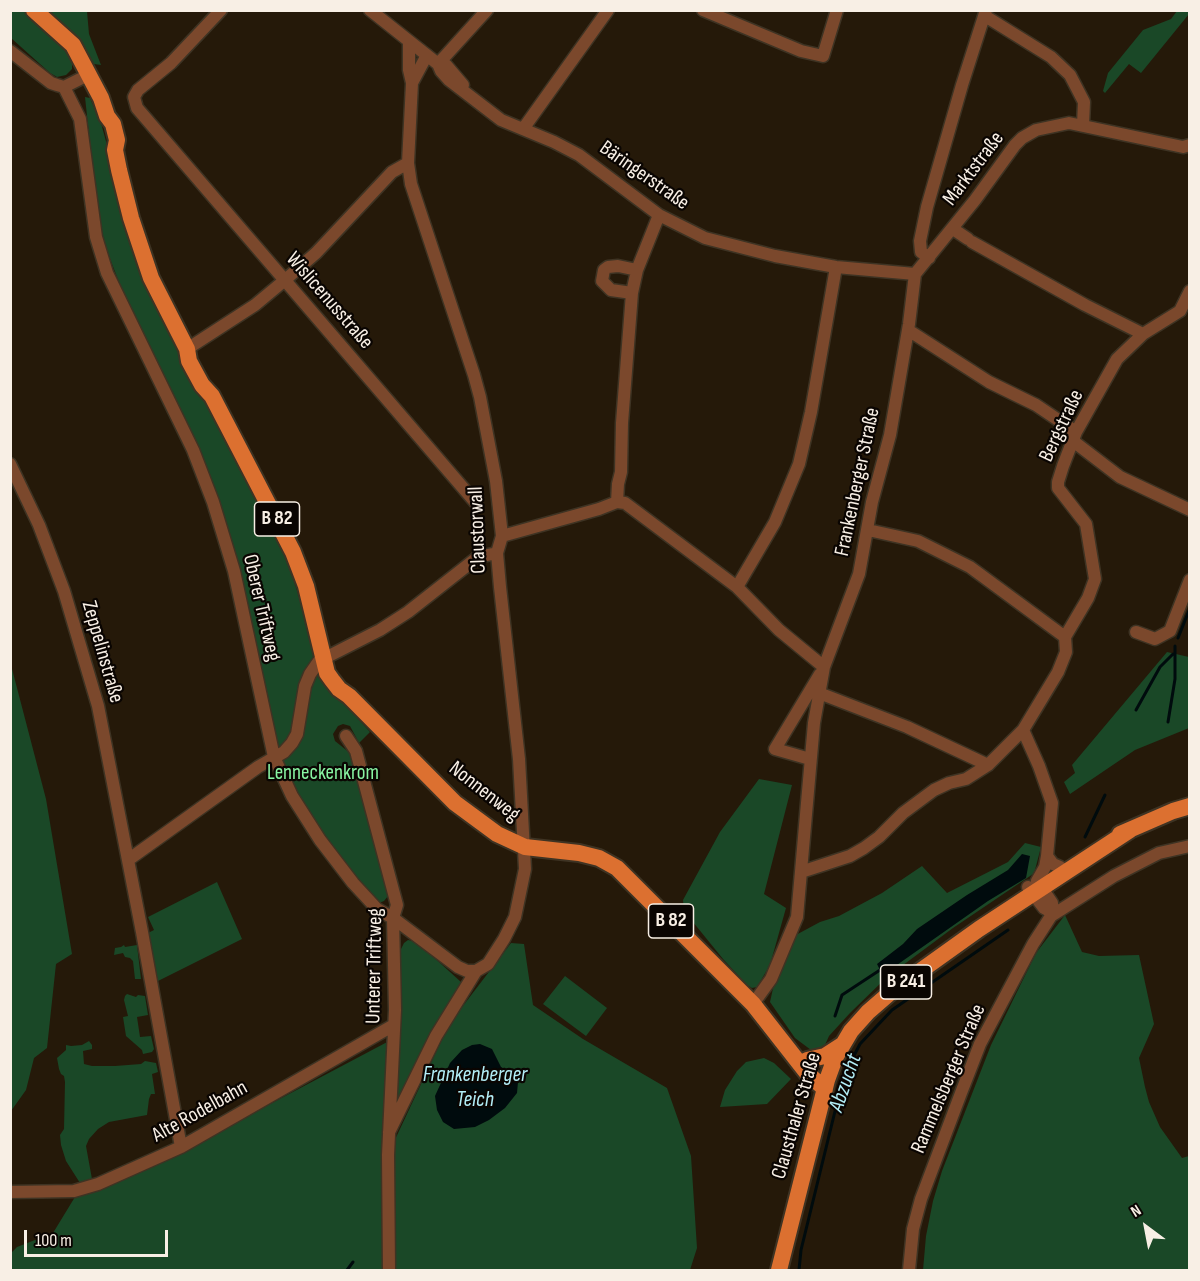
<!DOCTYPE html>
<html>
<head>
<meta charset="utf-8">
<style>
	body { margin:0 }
	#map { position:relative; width:1200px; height:1281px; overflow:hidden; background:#251909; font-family:"Sofia Sans Condensed",sans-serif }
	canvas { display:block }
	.frame { position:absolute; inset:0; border:12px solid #f8efe5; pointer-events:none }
	.north { position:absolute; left:1116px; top:1197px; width:60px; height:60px; -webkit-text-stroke:4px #0a0502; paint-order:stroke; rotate:328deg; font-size:16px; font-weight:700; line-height:24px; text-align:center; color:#f8efe5 }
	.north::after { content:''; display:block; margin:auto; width:21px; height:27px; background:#f8efe5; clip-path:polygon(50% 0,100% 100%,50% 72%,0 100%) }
	.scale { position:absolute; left:24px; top:1230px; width:144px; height:27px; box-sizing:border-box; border:3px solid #f8efe5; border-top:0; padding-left:8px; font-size:18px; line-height:21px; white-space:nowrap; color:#f8efe5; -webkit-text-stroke:4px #0a0502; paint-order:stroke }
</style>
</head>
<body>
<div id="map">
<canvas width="1200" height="1281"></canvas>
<div class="frame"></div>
<div class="north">N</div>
<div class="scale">100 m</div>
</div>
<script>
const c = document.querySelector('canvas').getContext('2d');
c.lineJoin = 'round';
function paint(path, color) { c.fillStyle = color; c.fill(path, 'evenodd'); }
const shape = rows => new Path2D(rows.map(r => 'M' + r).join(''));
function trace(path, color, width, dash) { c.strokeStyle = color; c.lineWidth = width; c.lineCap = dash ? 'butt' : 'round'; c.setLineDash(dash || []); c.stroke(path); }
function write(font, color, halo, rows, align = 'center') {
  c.font = font + ' "Sofia Sans Condensed",sans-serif'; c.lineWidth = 4.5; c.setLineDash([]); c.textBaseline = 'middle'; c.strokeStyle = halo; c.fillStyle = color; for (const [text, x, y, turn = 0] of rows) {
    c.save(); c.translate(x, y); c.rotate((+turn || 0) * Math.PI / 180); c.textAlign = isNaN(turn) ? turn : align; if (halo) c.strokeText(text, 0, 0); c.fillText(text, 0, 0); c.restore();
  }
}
paint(shape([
	[10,11,27,11,66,49,72,60,72,69,66,75,57,77,50,73,11,38],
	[50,11,87,11,89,34,101,65,94,64,79,42],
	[1177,11,1189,11,1189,14,1141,73,1129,64,1105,93,1103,91,1108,73,1143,30,1171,19],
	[85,97,90,98,101,123,124,207,271,523,289,565,299,597,303,600,316,656,289,742,279,749,275,748,229,534,206,468,169,385,127,303,107,251,98,220],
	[1167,652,1189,657,1189,728,1135,750,1070,794,1064,782,1075,773,1072,765],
	[11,665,46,799,72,954,56,964,47,1048,34,1058,26,1090,11,1111],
	[318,669,335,692,370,732,359,743,350,726,343,724,338,726,333,734,335,741,350,753,388,889,388,896,384,901,379,903,373,900,318,832,296,794,281,761,299,743,304,733,310,687],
	[759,779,792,785,764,894,786,908,770,965,760,982,757,987,752,988,747,985,723,959,684,911,683,900,720,832],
	[1025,843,1041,847,1035,870,1033,874,953,928,887,977,850,1013,829,1036,825,1045,819,1050,811,1050,795,1038,770,1002,774,984,794,936,820,922,839,916,882,893,922,866,947,893,1008,862],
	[217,882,242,939,158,981,148,933,154,930,148,917],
	[1065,915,1082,952,1099,956,1139,955,1154,1024,1139,1058,1145,1087,1149,1102,1160,1127,1182,1158,1189,1156,1189,1270,923,1270,926,1236,933,1201,942,1171,991,1045,1036,953],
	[408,940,417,942,461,982,402,1097,395,1095,400,1055,400,963,401,949,404,943],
	[511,943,524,944,533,1005,583,1039,667,1088,691,1156,697,1248,690,1270,11,1270,10,1254,17,1247,53,1233,78,1192,168,1158,391,1040,392,1146,443,1037,459,1011],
	[124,945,125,947,137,945,141,979,135,979,133,961,130,958,125,957,123,953,114,955,115,948,121,947],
	[565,976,607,1008,586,1036,543,1004],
	[127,994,136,997,138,995,145,996,148,1015,137,1017,140,1037,151,1036,154,1049,152,1052,143,1054,142,1050,126,1036,123,1017,128,1016,124,1000,125,996],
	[89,1041,92,1045,92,1049,83,1051,84,1064,92,1066,115,1066,141,1064,145,1061,156,1063,158,1072,152,1074,155,1094,151,1094,149,1099,147,1115,109,1122,98,1129,89,1139,86,1146,92,1179,80,1183,66,1161,61,1145,60,1135,64,1129,65,1082,64,1076,61,1074,59,1069,57,1058,66,1050,66,1045,71,1046,82,1045],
	[764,1058,774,1063,791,1079,767,1104,720,1107,725,1090,737,1071,746,1062]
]), '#1a4827');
paint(shape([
	[1022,854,1030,856,1026,878,988,901,884,974,880,970,877,964,903,944,917,929,967,895,1008,870],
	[480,1044,492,1049,501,1067,511,1073,518,1082,517,1093,505,1108,489,1120,475,1127,454,1129,443,1122,437,1110,435,1096,450,1063,462,1050,472,1045]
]), '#000b0d');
trace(shape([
	[1178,638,1190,608],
	[1136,710,1160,667,1173,654],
	[1168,722,1175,679,1175,646],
	[1085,837,1105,795],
	[835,1016,842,995,880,970],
	[347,1270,353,1262],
	[799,1270,801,1250,838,1099,846,1071,860,1044,892,1010,1008,930]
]), '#000b0d', 3);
const minor = shape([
	[221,10,171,63,138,90,134,97,137,108,476,503],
	[370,10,438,64,441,71,449,80,501,120,554,142,579,155,659,215,705,238,775,256,836,267,915,274],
	[703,10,801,51,823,56,837,10],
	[985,16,1051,57,1070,75,1084,102,1083,125],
	[10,51,51,83,57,85,64,87,88,75],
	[438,64,487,10],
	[438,64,446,65,463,85],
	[412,83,427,55],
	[64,87,80,119,96,237,107,273,193,450,213,502,234,571,274,757,292,796,320,840,353,883,377,909,393,918,458,967,467,971,476,971],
	[523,129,608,10],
	[953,229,968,239],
	[972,242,1085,305,1143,334],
	[929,258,921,252,920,241,927,207,962,85,986,10],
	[637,270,618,266,608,267,604,270,602,281,611,290,632,293,637,270,659,215],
	[915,274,975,200,1015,145,1022,138,1036,130,1069,123,1183,147,1190,145],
	[908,330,989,382,1036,405,1076,432],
	[187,349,255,305,285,280,316,253,392,172,408,163],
	[1073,441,1120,477,1190,510],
	[10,464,39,525,64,591,98,706,142,932,181,1147],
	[617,502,618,484,621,472,622,423,632,293],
	[868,530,918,541,970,567,1065,637],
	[502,536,599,509,617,502,625,503,737,587,779,630,824,667],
	[737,587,775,522,799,464,811,412,836,267],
	[1136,632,1155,639,1170,631,1190,580],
	[819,693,907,727,988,765],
	[1023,730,1039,766,1052,803,1047,856,1053,864,1060,867],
	[346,736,356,751,397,905,393,918,395,1010,388,1155,389,1270],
	[810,759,775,749,820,674],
	[1047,856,1045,867,1037,881,1052,903,1053,913],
	[128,860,258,767,284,752,292,743,297,734,305,686,310,674,319,661,380,630,408,612,478,557,497,553],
	[801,872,850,856,864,848,879,837,903,813,934,790,949,783,966,779,988,765,1023,730,1058,672,1066,652,1065,637,1088,598,1095,579,1086,524,1058,488,1058,482,1063,466,1076,432,1117,359,1143,334,1180,311,1190,291],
	[1028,887,1044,908,1053,913],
	[753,1004,771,979,797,917,814,723,824,667,859,574,872,502,890,435,909,324,915,274],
	[389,1132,436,1036,476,971,488,964,504,939,515,917,525,869,519,759,500,587,497,553,502,536,496,481,480,397,474,375,411,184,408,163,412,83,409,70,409,41],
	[10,1192,74,1191,98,1184,181,1147,394,1025],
	[909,1270,913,1229,921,1199,961,1093,980,1044,1033,944,1051,916,1114,876,1159,853,1190,846]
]);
const primary = shape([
	[34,10,73,45,101,98,107,116,113,124,117,140,115,150,119,170,131,218,151,278,187,349,189,361,202,385,212,396,293,552,306,586,327,673,332,680,339,689,349,696,455,803,497,834,525,847,579,853,599,858,617,868,753,1004,807,1073,825,1089],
	[1120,834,1173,811,1190,806],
	[807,1060,825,1056,842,1045],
	[779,1270,827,1080,835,1058,851,1031,868,1012,891,992,979,929,1130,830]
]);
trace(minor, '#3e3323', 15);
trace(primary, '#3e3323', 20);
trace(minor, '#7b482c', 12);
trace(primary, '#dc7030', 16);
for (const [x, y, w] of [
	[277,519,45],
	[671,921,45],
	[906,982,51]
]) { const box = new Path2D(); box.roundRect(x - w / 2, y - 17, w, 34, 4.5); c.fillStyle = '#0a0502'; c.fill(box); trace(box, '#f8efe5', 1.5); }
write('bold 20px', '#f8efe5', null, [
	["B 82",277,519],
	["B 82",671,921],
	["B 241",906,982]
]);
write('21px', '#f8efe5', '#0a0502', [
	["Marktstraße",974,169,-53],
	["Bäringerstraße",644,176,35],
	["Wislicenusstraße",329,301,49],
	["Bergstraße",1062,426,-65],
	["Frankenberger Straße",858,482,-78],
	["Claustorwall",478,530,-92],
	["Oberer Triftweg",261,608,77],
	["Zeppelinstraße",102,652,74],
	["Nonnenweg",484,792,38],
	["Unterer Triftweg",375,966,-89],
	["Rammelsberger Straße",949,1079,-67],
	["Alte Rodelbahn",200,1112,-29],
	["Clausthaler Straße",797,1116,-74]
]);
write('21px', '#88f4a2', '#0a0502', [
	["Lenneckenkrom",323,774]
]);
write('italic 22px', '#b2edf6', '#0a0502', [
	["Frankenberger",475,1075],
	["Teich",475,1100],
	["Abzucht",846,1083,-71]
]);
</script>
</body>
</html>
